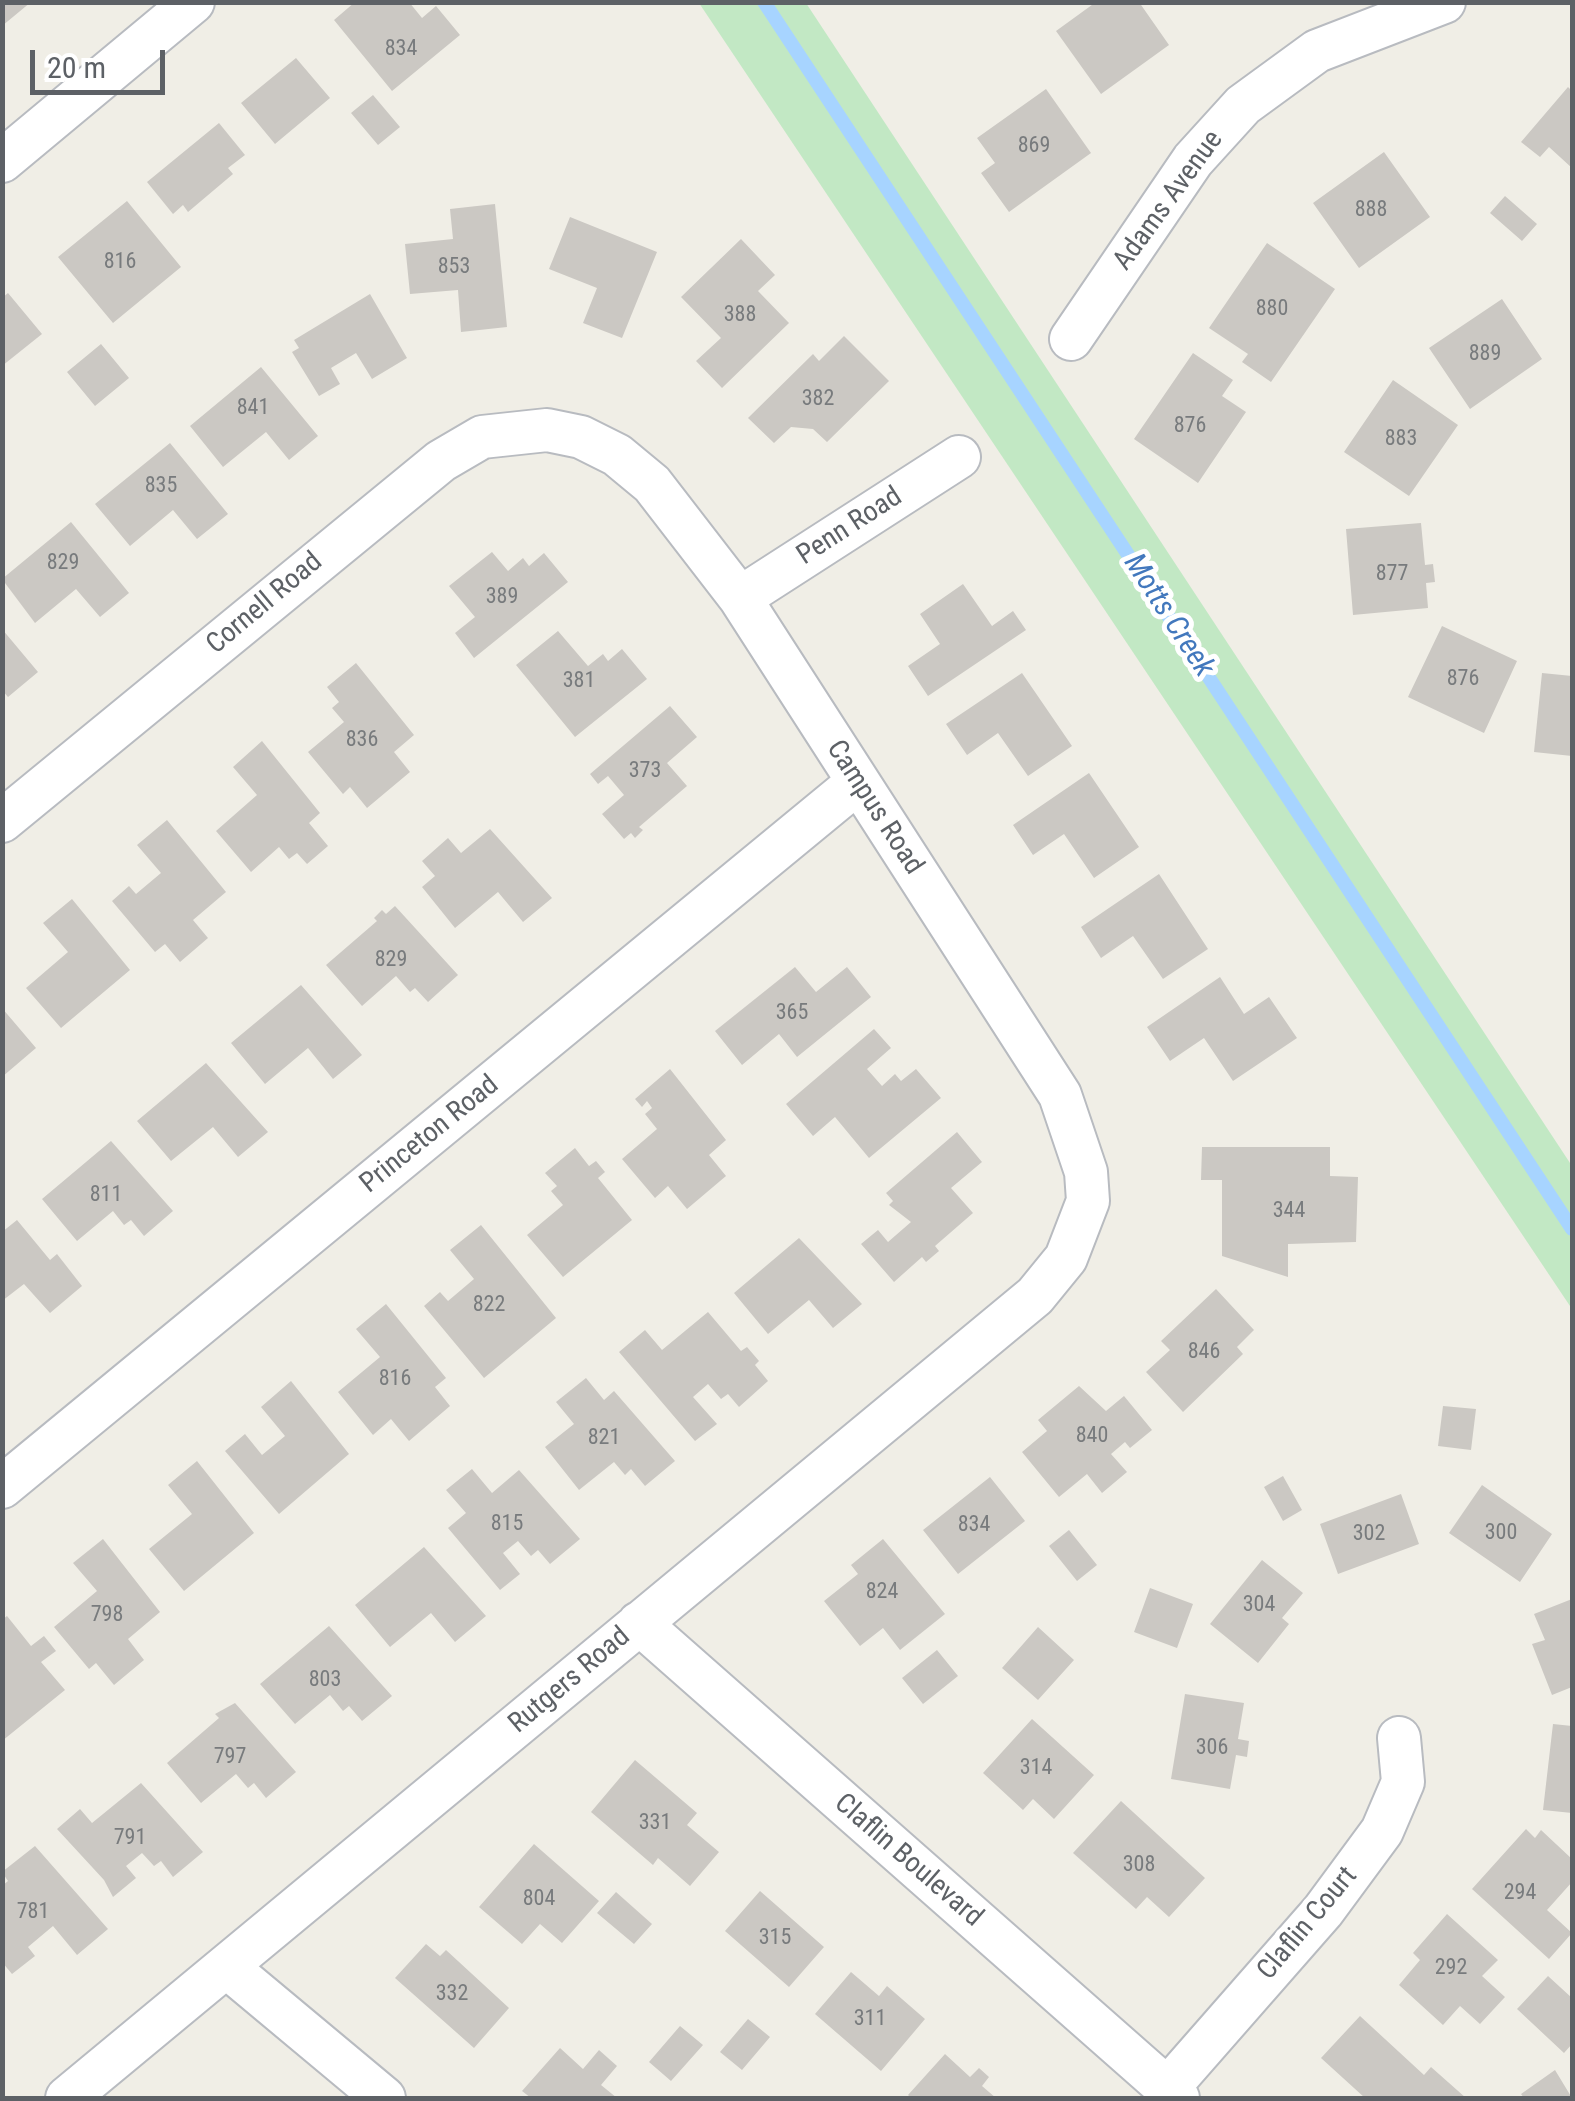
<!DOCTYPE html>
<html>
<head>
<meta charset="utf-8">
<style>
	body { margin:0 }
	#map { position:relative; width:1575px; height:2101px; overflow:hidden; background:#f0eee6; font-family:"Roboto Condensed",sans-serif }
	canvas { display:block }
	.frame { position:absolute; inset:0; border:5px solid #5d6166; pointer-events:none }
	.scale { position:absolute; left:30px; top:50px; width:135px; height:45px; box-sizing:border-box; border:5px solid #5d6166; border-top:0; padding-left:12px; font-size:30px; line-height:35px; white-space:nowrap; color:#5d6166; -webkit-text-stroke:8px #fff; paint-order:stroke }
</style>
</head>
<body>
<div id="map">
<canvas width="1575" height="2101"></canvas>
<div class="frame"></div>
<div class="scale">20 m</div>
</div>
<script>
const c = document.querySelector('canvas').getContext('2d');
c.lineJoin = 'round';
function paint(path, color) { c.fillStyle = color; c.fill(path, 'evenodd'); }
const shape = rows => new Path2D(rows.map(r => 'M' + r).join(''));
function trace(path, color, width, dash) { c.strokeStyle = color; c.lineWidth = width; c.lineCap = dash ? 'butt' : 'round'; c.setLineDash(dash || []); c.stroke(path); }
function write(font, color, halo, rows, align = 'center') {
  c.font = font + ' "Roboto Condensed",sans-serif'; c.lineWidth = 10; c.setLineDash([]); c.textBaseline = 'middle'; c.strokeStyle = halo; c.fillStyle = color; for (const [text, x, y, turn = 0] of rows) {
    c.save(); c.translate(x, y); c.rotate((+turn || 0) * Math.PI / 180); c.textAlign = isNaN(turn) ? turn : align; if (halo) c.strokeText(text, 0, 0); c.fillText(text, 0, 0); c.restore();
  }
}
paint(shape([
	[699,3,806,3,1572,1166,1572,1309]
]), '#c2e8c4');
trace(shape([
	[764,2,1572,1229]
]), '#a7d4ff', 14);
paint(shape([
	[2,2,31,2,2,26],
	[355,2,409,2,422,18,436,6,460,35,392,91,334,20],
	[1096,2,1139,2,1169,45,1101,94,1056,31],
	[296,58,330,98,275,144,241,103],
	[1568,87,1572,91,1572,168,1549,147,1540,157,1521,142],
	[1046,89,1091,153,1009,212,981,173,995,163,977,138],
	[373,95,400,127,378,145,351,113],
	[219,123,245,155,228,168,233,174,188,212,183,205,173,214,147,182],
	[1384,152,1430,217,1359,268,1313,203],
	[1505,196,1537,224,1522,241,1490,213],
	[127,201,181,267,113,323,58,257],
	[495,204,507,327,461,332,458,290,410,294,405,244,453,239,450,209],
	[570,217,657,252,622,338,583,323,597,288,549,269],
	[741,239,775,275,758,291,789,323,722,388,696,361,721,338,681,297],
	[1267,243,1335,289,1271,382,1242,362,1248,354,1209,328],
	[8,293,42,334,2,366,2,298],
	[370,294,407,358,372,379,356,353,331,368,340,384,319,396,292,352,299,348,294,340],
	[1502,299,1542,359,1470,409,1429,348],
	[844,336,889,381,827,442,813,429,791,427,774,443,748,418,813,354,819,361],
	[101,344,129,378,95,406,67,372],
	[1193,353,1233,380,1222,396,1246,412,1198,483,1134,439],
	[261,367,318,436,289,460,266,432,223,467,190,426],
	[1393,380,1458,425,1409,496,1344,452],
	[170,443,228,514,197,539,173,510,130,546,95,504],
	[71,522,129,593,100,617,76,589,35,623,2,579],
	[1421,523,1425,565,1433,564,1435,582,1426,583,1428,608,1353,615,1346,529],
	[492,552,508,571,523,558,529,566,544,553,568,582,474,658,455,633,475,617,449,586],
	[963,584,992,626,1013,611,1026,630,928,696,908,666,940,644,920,614],
	[1442,626,1517,661,1484,733,1408,697],
	[2,629,38,672,8,697,2,690],
	[558,631,588,666,603,654,608,661,622,649,647,679,575,737,516,665],
	[356,663,414,735,394,752,410,772,367,808,350,787,343,794,308,752,344,722,332,708,339,702,327,687],
	[1022,673,1072,746,1028,776,998,733,967,755,946,724],
	[1542,673,1572,676,1572,756,1534,752],
	[670,706,697,737,667,763,687,786,639,827,643,830,635,838,631,833,624,839,602,814,624,795,608,776,598,784,590,774],
	[262,741,320,813,309,823,328,846,307,864,297,853,289,859,279,847,251,872,216,831,257,795,233,767],
	[1089,773,1139,847,1094,878,1064,834,1033,855,1013,825],
	[167,820,226,892,193,920,208,938,180,962,165,944,155,952,112,901,129,886,136,894,161,873,137,845],
	[490,829,552,898,523,922,498,892,455,928,422,887,435,876,422,861,448,838,461,853],
	[1159,874,1208,949,1163,979,1133,936,1101,958,1081,927],
	[72,899,130,970,61,1028,26,988,68,952,43,923],
	[395,906,458,975,428,1002,415,988,410,992,396,976,362,1006,326,965,377,921,374,918,382,910,386,914],
	[795,967,816,992,847,967,871,997,797,1057,779,1034,742,1065,715,1031],
	[1220,977,1244,1014,1269,997,1297,1038,1233,1081,1204,1038,1170,1061,1147,1027],
	[301,985,362,1055,333,1079,308,1048,265,1084,231,1043],
	[2,1008,36,1048,2,1077],
	[874,1029,891,1048,867,1069,882,1086,895,1074,901,1081,916,1069,941,1098,869,1158,835,1117,813,1136,786,1104],
	[206,1063,268,1132,238,1157,213,1127,171,1161,137,1121],
	[670,1069,726,1140,709,1155,726,1176,687,1209,668,1186,655,1198,622,1159,657,1129,645,1114,652,1108,647,1101,642,1107,635,1099],
	[957,1132,982,1162,951,1188,973,1213,935,1246,939,1251,926,1262,922,1257,894,1282,861,1244,878,1230,888,1242,911,1222,889,1205,893,1201,886,1193],
	[111,1141,173,1211,144,1236,131,1220,124,1225,113,1211,77,1241,42,1199],
	[1202,1147,1330,1147,1330,1176,1358,1177,1356,1242,1288,1244,1288,1277,1222,1256,1222,1180,1201,1180],
	[575,1148,589,1166,596,1161,605,1172,598,1178,632,1220,563,1277,527,1235,563,1205,551,1191,557,1186,545,1173],
	[17,1220,50,1260,57,1254,82,1286,50,1313,24,1284,2,1301,2,1232],
	[481,1225,556,1318,484,1378,424,1306,440,1292,448,1301,474,1279,450,1250],
	[799,1238,862,1304,833,1328,809,1300,768,1334,734,1293],
	[1216,1289,1254,1330,1237,1347,1243,1354,1183,1412,1146,1372,1170,1350,1161,1341],
	[386,1304,446,1378,435,1387,450,1406,409,1441,391,1419,373,1435,338,1392,380,1357,356,1329],
	[708,1312,741,1351,747,1347,759,1361,755,1365,768,1381,739,1407,728,1394,721,1399,708,1384,693,1397,717,1424,695,1441,619,1352,645,1330,662,1350],
	[586,1378,604,1400,614,1391,675,1461,645,1486,631,1469,625,1475,614,1462,579,1490,545,1447,574,1424,556,1402],
	[291,1381,349,1454,279,1514,225,1451,245,1434,262,1455,285,1436,261,1407],
	[1079,1386,1106,1411,1124,1396,1152,1430,1130,1448,1125,1442,1111,1454,1127,1472,1102,1493,1087,1474,1059,1497,1022,1452,1047,1431,1038,1420],
	[1443,1406,1476,1409,1471,1450,1438,1446],
	[197,1461,254,1533,184,1591,149,1549,192,1514,168,1485],
	[472,1469,492,1493,519,1470,580,1539,550,1564,538,1550,531,1556,518,1541,503,1553,520,1574,500,1590,448,1528,466,1513,446,1490],
	[1283,1476,1302,1510,1283,1521,1264,1487],
	[990,1477,1025,1521,958,1574,923,1530],
	[1482,1485,1552,1534,1520,1582,1449,1533],
	[1401,1494,1419,1544,1338,1574,1320,1524],
	[1069,1530,1097,1565,1077,1581,1049,1546],
	[103,1539,160,1612,128,1639,144,1660,114,1685,96,1663,89,1669,54,1627,97,1591,73,1563],
	[883,1539,945,1614,900,1650,883,1628,860,1646,824,1601,858,1574,851,1565],
	[424,1547,486,1616,455,1642,431,1613,390,1647,355,1605],
	[1262,1560,1303,1593,1282,1618,1289,1624,1258,1663,1210,1624],
	[1150,1588,1193,1604,1177,1648,1134,1632],
	[1572,1599,1572,1687,1552,1695,1532,1644,1545,1640,1534,1614],
	[7,1616,31,1646,44,1636,56,1651,41,1662,65,1690,2,1741,2,1620],
	[329,1626,392,1696,362,1721,349,1706,343,1711,330,1695,295,1724,260,1684],
	[1038,1627,1074,1660,1038,1700,1002,1668],
	[937,1650,958,1676,923,1704,902,1678],
	[1185,1694,1244,1703,1238,1739,1249,1741,1247,1757,1236,1755,1230,1789,1171,1779],
	[235,1703,296,1772,266,1798,254,1783,248,1788,236,1774,201,1803,167,1763,219,1718,215,1714],
	[1032,1719,1094,1775,1054,1819,1033,1799,1023,1810,983,1773],
	[1553,1724,1572,1726,1572,1813,1543,1810],
	[635,1760,697,1813,687,1825,719,1852,690,1886,658,1858,653,1865,591,1812],
	[141,1783,203,1852,173,1877,161,1861,154,1866,142,1853,126,1866,136,1878,113,1897,104,1880,57,1829,80,1809,92,1823],
	[1121,1801,1205,1878,1169,1917,1147,1897,1136,1909,1073,1853],
	[1526,1829,1535,1838,1541,1830,1572,1859,1572,1882,1547,1910,1572,1933,1549,1959,1472,1889],
	[534,1844,599,1901,562,1943,540,1924,522,1944,479,1907],
	[35,1846,108,1929,77,1955,53,1926,28,1947,35,1956,12,1974,2,1962,2,1886,8,1881,2,1872],
	[760,1891,824,1947,789,1987,725,1931],
	[616,1892,652,1924,634,1944,597,1913],
	[1447,1914,1498,1960,1482,1976,1505,1997,1480,2024,1460,2006,1443,2025,1399,1985,1420,1960,1413,1953],
	[426,1944,440,1956,446,1950,509,2008,474,2048,395,1978],
	[851,1972,879,1996,887,1986,925,2019,881,2071,815,2014],
	[1548,1976,1572,1998,1572,2044,1564,2053,1517,2009],
	[1360,2016,1424,2075,1431,2067,1466,2098,1365,2098,1321,2058],
	[748,2019,770,2037,742,2070,720,2052],
	[680,2026,703,2045,671,2081,649,2062],
	[560,2048,583,2069,599,2050,617,2066,601,2085,617,2098,531,2098,522,2091],
	[945,2054,970,2077,979,2068,989,2077,982,2086,996,2098,911,2098,908,2095],
	[1555,2070,1572,2098,1524,2098,1521,2094]
]), '#cbc8c3');
const street = shape([
	[2,161,193,2],
	[1071,339,1193,160,1243,105,1317,51,1444,2],
	[740,598,959,457],
	[2,821,441,461,482,437,547,430,581,437,617,455,652,484,740,598,1060,1095,1086,1172,1088,1201,1066,1258,1035,1296,67,2098],
	[2,1487,857,783],
	[639,1623,1178,2098],
	[227,1967,384,2098],
	[1167,2089,1323,1911,1382,1831,1403,1782,1399,1738]
]);
trace(street, '#b8bbc0', 46);
trace(street, '#fff', 42);
write('22px', '#787b7d', null, [
	["834",401,49],
	["869",1034,146],
	["888",1371,210],
	["816",120,262],
	["853",454,267],
	["880",1272,309],
	["388",740,315],
	["889",1485,354],
	["382",818,399],
	["841",253,408],
	["876",1190,426],
	["883",1401,439],
	["835",161,486],
	["829",63,563],
	["877",1392,574],
	["389",502,597],
	["876",1463,679],
	["381",579,681],
	["836",362,740],
	["373",645,771],
	["829",391,960],
	["365",792,1013],
	["811",106,1195],
	["344",1289,1211],
	["822",489,1305],
	["846",1204,1352],
	["816",395,1379],
	["840",1092,1436],
	["821",604,1438],
	["815",507,1524],
	["834",974,1525],
	["300",1501,1533],
	["302",1369,1534],
	["824",882,1592],
	["304",1259,1605],
	["798",107,1615],
	["803",325,1680],
	["306",1212,1748],
	["797",230,1757],
	["314",1036,1768],
	["331",655,1823],
	["791",130,1838],
	["308",1139,1865],
	["294",1520,1893],
	["804",539,1899],
	["781",33,1912],
	["315",775,1938],
	["292",1451,1968],
	["332",452,1994],
	["311",870,2019]
]);
write('28px', '#5d6166', '#fff', [
	["Adams Avenue",1169,201,-54],
	["Penn Road",850,527,-33],
	["Cornell Road",265,604,-40],
	["Campus Road",874,808,57],
	["Princeton Road",430,1135,-39],
	["Rutgers Road",570,1681,-40],
	["Claflin Boulevard",908,1861,41],
	["Claflin Court",1308,1924,-50]
]);
write('italic 30px', '#4278bd', '#fff', [
	["Motts Creek",1168,616,57]
]);
</script>
</body>
</html>
